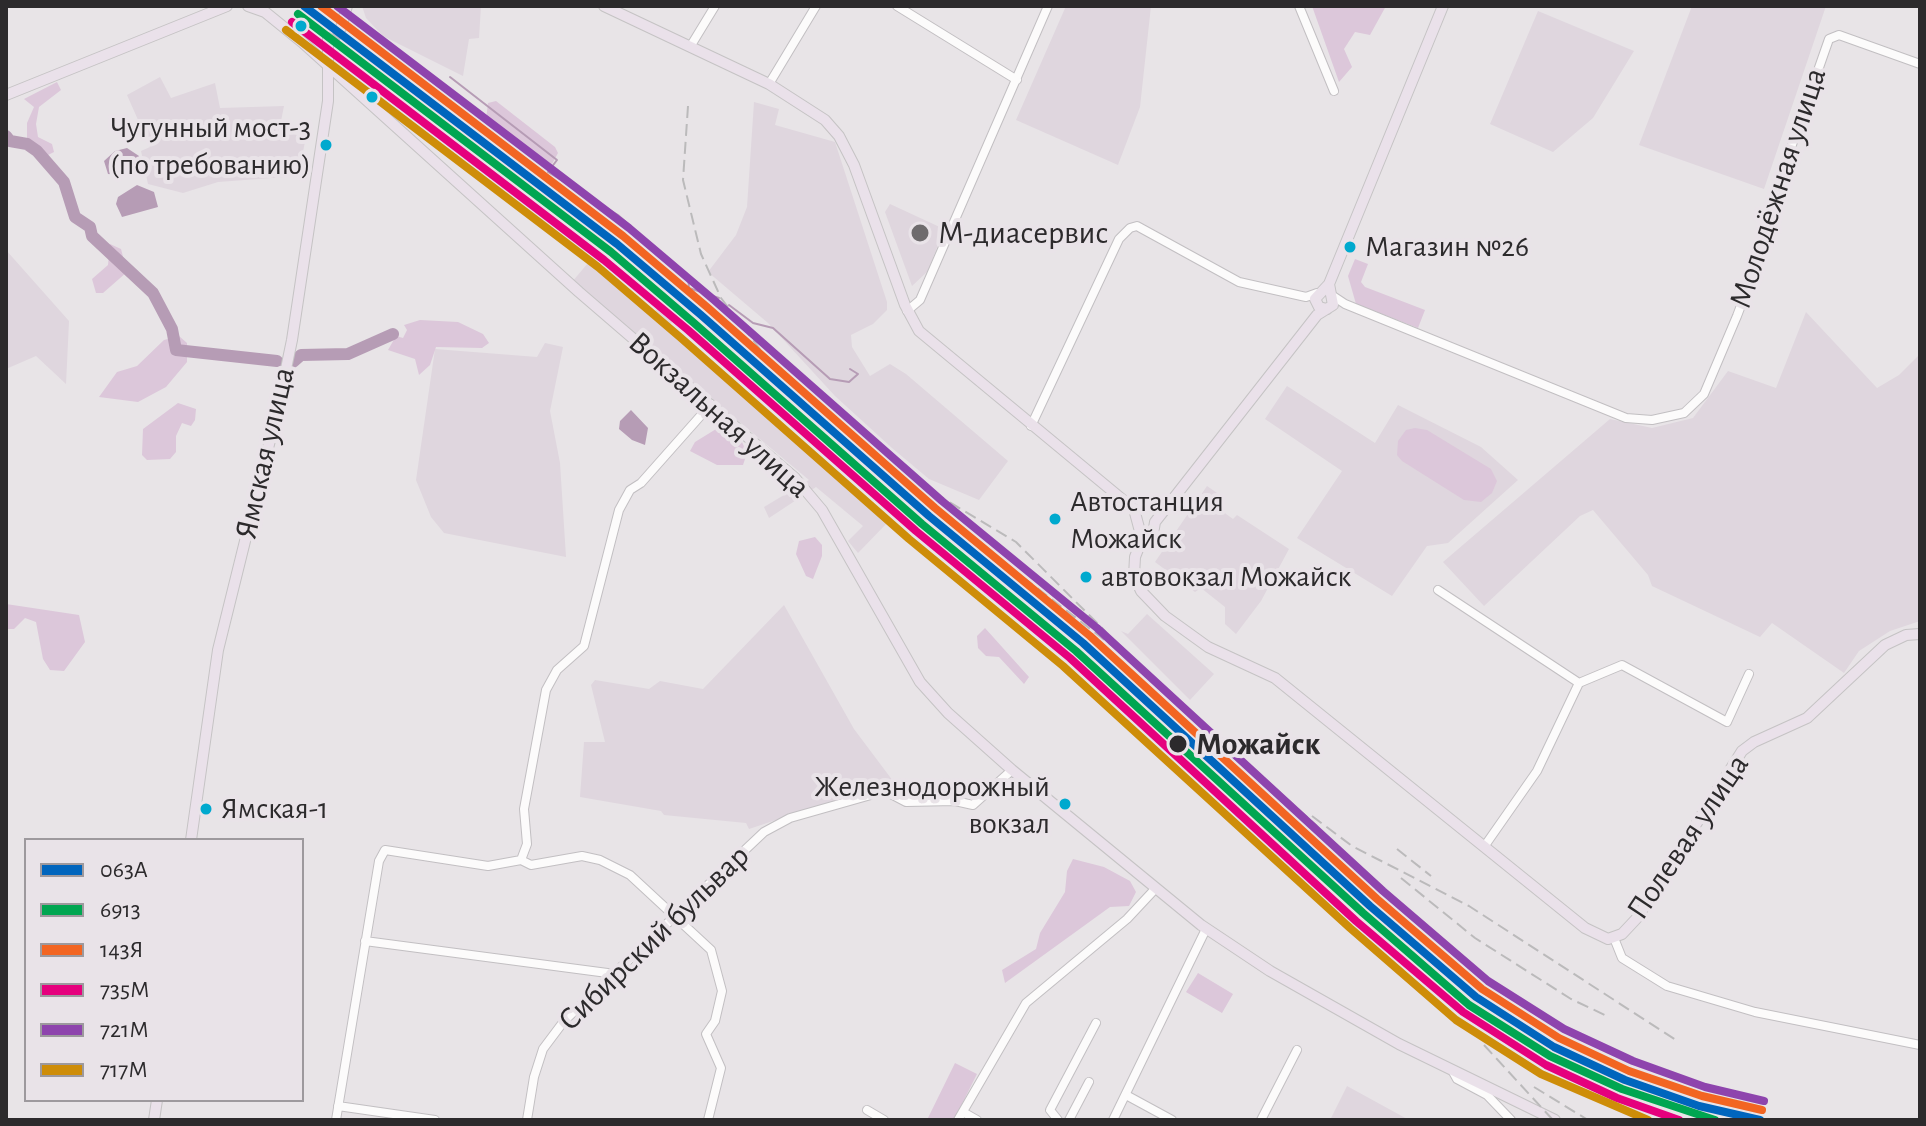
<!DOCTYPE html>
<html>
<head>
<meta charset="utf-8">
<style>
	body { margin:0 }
	#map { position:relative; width:1926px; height:1126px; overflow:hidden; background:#e8e4e7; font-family:"Alegreya Sans",sans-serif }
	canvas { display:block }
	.frame { position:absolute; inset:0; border:8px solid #2c2a2c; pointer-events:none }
	.legend { position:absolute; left:24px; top:838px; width:280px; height:264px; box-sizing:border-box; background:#e9e3e8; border:2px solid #9d999d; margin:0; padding:10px 14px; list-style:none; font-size:24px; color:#2c2a2c }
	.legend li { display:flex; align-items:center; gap:16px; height:40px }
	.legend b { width:40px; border:2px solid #9d999d }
</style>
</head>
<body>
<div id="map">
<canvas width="1926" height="1126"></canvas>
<div class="frame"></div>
<ul class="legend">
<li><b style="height:10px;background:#0065bd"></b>063А</li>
<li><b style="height:10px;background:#00a651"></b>6913</li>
<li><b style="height:10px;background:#f26522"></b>143Я</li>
<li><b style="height:10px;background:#e5007d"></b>735М</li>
<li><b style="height:10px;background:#8e44ad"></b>721М</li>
<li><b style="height:10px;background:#ce8d09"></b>717М</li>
</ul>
</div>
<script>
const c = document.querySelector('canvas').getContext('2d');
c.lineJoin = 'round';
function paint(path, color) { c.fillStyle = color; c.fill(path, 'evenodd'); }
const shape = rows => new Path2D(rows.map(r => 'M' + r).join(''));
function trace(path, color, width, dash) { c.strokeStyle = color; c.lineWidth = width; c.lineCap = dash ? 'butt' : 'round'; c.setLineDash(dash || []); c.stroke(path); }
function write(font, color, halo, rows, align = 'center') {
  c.font = font + ' "Alegreya Sans",sans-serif'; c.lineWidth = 8; c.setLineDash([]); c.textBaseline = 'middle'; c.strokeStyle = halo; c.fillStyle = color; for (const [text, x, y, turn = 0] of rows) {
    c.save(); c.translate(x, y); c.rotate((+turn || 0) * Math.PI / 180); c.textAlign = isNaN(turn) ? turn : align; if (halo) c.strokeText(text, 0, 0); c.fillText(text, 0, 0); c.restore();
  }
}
paint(shape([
	[362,6,481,6,479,38,469,39,463,76,383,36,366,18],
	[1066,6,1151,6,1140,107,1118,165,1016,120],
	[1692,6,1826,6,1764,189,1639,145],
	[1538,11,1634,51,1593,118,1553,152,1490,124],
	[160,77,171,98,215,83,220,108,284,106,279,131,306,137,298,176,218,182,183,193,148,184,141,151,150,147,127,95],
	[754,102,779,109,775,125,835,142,887,302,887,310,873,324,851,335,852,347,870,376,890,364,906,374,1008,461,979,500,929,479,892,448,835,396,768,323,708,272,736,235,747,207],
	[890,204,944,229,928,271,912,286,885,212],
	[6,250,69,321,66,384,36,356,6,369],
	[588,263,651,315,658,308,673,321,667,329,889,521,858,553,848,541,863,526,816,487,769,518,764,507,809,480,572,282],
	[1806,312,1877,388,1899,375,1920,354,1920,621,1890,631,1859,651,1844,673,1772,623,1760,637,1652,586,1648,575,1593,510,1580,516,1484,606,1443,562,1610,419,1652,428,1693,418,1728,371,1776,388],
	[545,343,563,347,550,411,560,463,566,557,444,533,431,517,416,480,435,349,537,357],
	[1287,386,1375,443,1398,405,1481,447,1518,480,1448,543,1427,546,1392,596,1297,538,1342,471,1265,419],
	[1207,486,1220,495,1222,511,1233,519,1237,515,1289,549,1261,601,1236,634,1225,624,1225,607,1201,588,1195,592,1155,562],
	[784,605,854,729,893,781,749,829,746,823,664,815,661,811,580,797,584,742,605,742,591,685,595,680,649,689,660,681,703,689],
	[1147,614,1214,674,1190,700,1121,631,1128,634],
	[1347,1086,1409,1120,1330,1120]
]), '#dfd6de');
paint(shape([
	[1312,6,1386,6,1370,35,1355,32,1344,49,1352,67,1339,82],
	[57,82,61,90,39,107,36,124,38,137,52,144,54,152,38,160,27,139,27,123,34,107,24,99],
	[496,101,555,147,558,153,552,164,513,142,486,120,488,103],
	[110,244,121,249,127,272,103,293,96,293,92,279,108,265],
	[1355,259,1368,264,1361,282,1365,287,1425,310,1418,328,1356,304,1348,276],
	[420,320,458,322,483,334,489,343,482,348,436,347,430,365,419,375,415,359,388,350,396,336,403,338,407,330,404,325],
	[179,336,187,343,187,362,166,387,138,402,99,397,117,372,137,366,164,340],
	[178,403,196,409,195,420,191,426,182,423,176,436,176,452,170,459,147,460,142,455,143,429],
	[721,426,742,442,747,453,743,465,717,465,690,451,695,442],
	[1415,428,1427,430,1491,469,1497,481,1492,493,1481,502,1464,500,1402,461,1397,455,1398,441,1406,430],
	[815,537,822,545,822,556,813,579,806,576,796,554,799,541],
	[6,604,79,615,85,642,64,671,50,670,43,659,36,622,25,618,14,629,6,629],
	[985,628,1029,677,1024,684,999,657,986,656,978,648,977,636],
	[1073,859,1104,867,1130,881,1136,892,1129,906,1110,907,1005,983,1002,970,1036,949,1040,933,1065,892,1067,871],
	[1198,973,1233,994,1222,1013,1186,992],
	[955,1063,977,1074,954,1120,927,1120]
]), '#dcc7da');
paint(shape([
	[127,148,139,156,139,165,122,175,108,174,104,161,115,151],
	[137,185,154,192,158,207,122,217,116,204,118,197],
	[631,410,648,428,645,445,632,440,619,429,620,421]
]), '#b69cb5');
trace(shape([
	[335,6,339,9],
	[450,77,557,160,548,172,618,215,688,277,689,288,719,298],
	[729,305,753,323,773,328,830,379,849,382,858,374,850,369]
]), '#b69cb5', 2);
trace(shape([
	[6,136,10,141,27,144,37,151,64,182,75,217,90,227,92,236,153,293,172,329,176,350,277,361],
	[293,362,301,355,348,354,393,334]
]), '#b69cb5', 12);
trace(shape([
	[334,41,341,28]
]), '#c2bfc2', 10, [10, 5]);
const minor = shape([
	[897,6,1017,80],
	[1299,6,1334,91],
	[690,47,715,6],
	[769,84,816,6],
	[1333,296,1345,304,1626,418,1652,420,1684,413,1704,394,1737,316,1759,258,1773,199,1829,39,1839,35,1920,64],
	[907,311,920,300,1048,6],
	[1031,426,1119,239,1130,228,1137,226,1239,282,1306,297,1317,293],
	[1438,590,1579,683,1622,665,1727,722,1749,674],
	[1486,844,1537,771,1579,683],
	[521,860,527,844,524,809,546,690,557,670,584,646,619,510,630,490,641,483,711,404],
	[1614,938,1622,958,1667,986,1755,1012,1920,1045],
	[365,941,615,974],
	[1452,1070,1457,1079,1487,1095,1511,1120],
	[1126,1095,1172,1120],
	[338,1106,435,1120],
	[867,1110,884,1120],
	[963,1112,977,1120],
	[336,1120,379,861,385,850,488,866,521,860,531,865,582,856,600,860,630,875,711,950,722,991,715,1021,706,1034,721,1068,708,1120],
	[527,1120,534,1077,543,1049,564,1021,764,832,790,818,885,791,906,802,955,801,973,805,1012,770],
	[958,1120,1026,1003,1127,919,1156,888],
	[1058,1120,1050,1110,1096,1023],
	[1069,1120,1089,1082],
	[1113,1120,1206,929],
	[1261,1120,1297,1050]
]);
const major = shape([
	[248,6,265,12,302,42,579,292,795,478,822,510,920,682,948,713,1012,770,1201,925,1270,971,1399,1044,1555,1120],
	[604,6,769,84,825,120,839,136,854,165,905,305,919,331,1134,509,1142,539],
	[341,28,347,6],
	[6,95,227,6],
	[1329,284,1443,6],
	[1327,309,1319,307,1315,299,1329,284],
	[1142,539,1135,557,1134,576,1141,591,1165,616,1208,647,1275,678,1585,928,1608,939,1622,934,1637,918,1742,751,1754,742,1807,718,1885,645,1906,635,1920,634],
	[1142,539,1153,534,1155,522,1317,315,1333,305,1329,284],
	[191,840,218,650,277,412,292,340,328,101,328,38],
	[154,1120,157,1100]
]);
trace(minor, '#c2bfc2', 10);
trace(major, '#c5c3c4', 12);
trace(minor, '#fcfbfb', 8);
trace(major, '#eae1ea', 10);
trace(shape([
	[688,106,683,180,701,254,721,298,772,365,955,525,1145,671,1317,826],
	[919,484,1016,542,1106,632],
	[1312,816,1352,846,1469,906,1679,1042],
	[1397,849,1431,876],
	[1401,878,1475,938,1571,999,1609,1017],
	[1484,1045,1553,1120],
	[1534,1087,1588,1120]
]), '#bbbabb', 2, [12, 6]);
trace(shape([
	[304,6,617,244,701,315,929,516,1083,643,1370,906,1476,997,1554,1047,1625,1080,1699,1106,1760,1120]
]), '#0065bd', 8);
trace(shape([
	[298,14,611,252,694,323,922,524,1076,651,1363,913,1469,1005,1550,1056,1622,1089,1715,1120]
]), '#00a651', 8);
trace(shape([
	[321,6,623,236,707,307,935,508,1090,636,1377,899,1482,989,1559,1038,1629,1071,1702,1096,1762,1110]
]), '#f26522', 8);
trace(shape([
	[292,22,604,260,688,330,916,531,1070,658,1356,921,1463,1012,1546,1065,1617,1098,1679,1120]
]), '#e5007d', 8);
trace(shape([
	[337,6,629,228,714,300,942,501,1097,628,1383,891,1488,981,1564,1029,1633,1061,1705,1087,1764,1101]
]), '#8e44ad', 8);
trace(shape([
	[286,30,598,267,681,338,909,539,1063,666,1350,928,1456,1020,1541,1074,1648,1120]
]), '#ce8d09', 8);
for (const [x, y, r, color] of [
	[301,26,7,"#00a9ce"],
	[372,97,7,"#00a9ce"],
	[326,145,7,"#00a9ce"],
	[920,233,10,"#6e6b6d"],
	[1350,247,7,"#00a9ce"],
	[1055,519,7,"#00a9ce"],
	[1086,577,7,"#00a9ce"],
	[1178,744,10,"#2c2a2c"],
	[1065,804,7,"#00a9ce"],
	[206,809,7,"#00a9ce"]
]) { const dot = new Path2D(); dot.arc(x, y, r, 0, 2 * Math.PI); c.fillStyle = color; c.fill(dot); trace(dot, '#e9e3e8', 3); }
write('30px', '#2c2a2c', '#e9e3e8', [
	["Чугунный мост-3",311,128,"right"],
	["(по требованию)",311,165,"right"],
	["Магазин №26",1365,247],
	["Автостанция",1070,502],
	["Можайск",1070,539],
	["автовокзал Можайск",1101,577],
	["Железнодорожный",1050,787,"right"],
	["вокзал",1050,824,"right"],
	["Ямская-1",221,809]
], 'left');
write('32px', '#2c2a2c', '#e9e3e8', [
	["Молодёжная улица",1778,188,-72],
	["Вокзальная улица",719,415,42],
	["Ямская улица",265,453,-77],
	["Полевая улица",1688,837,-56],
	["Сибирский бульвар",654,938,-44]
]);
write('32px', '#2c2a2c', '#e9e3e8', [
	["М-диасервис",938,233]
], 'left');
write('bold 32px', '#2c2a2c', '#e9e3e8', [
	["Можайск",1196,744]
], 'left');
</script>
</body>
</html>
